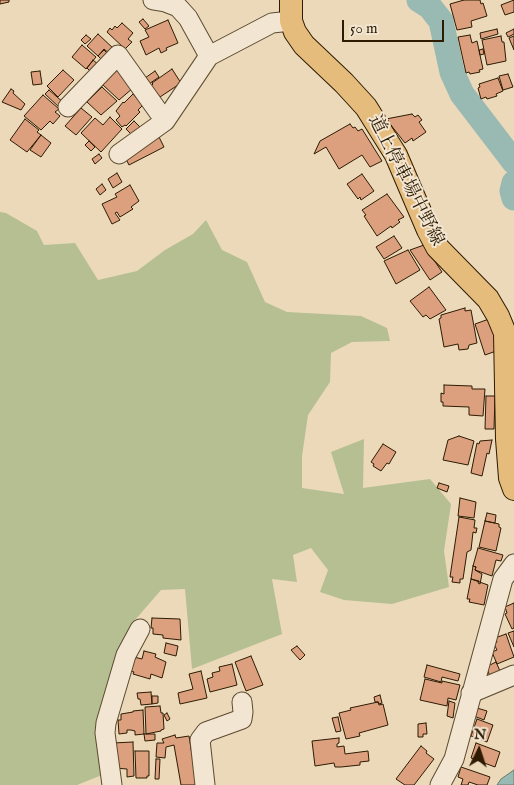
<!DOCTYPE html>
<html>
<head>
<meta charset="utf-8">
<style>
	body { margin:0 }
	#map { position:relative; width:514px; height:785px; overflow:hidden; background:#ebd9ba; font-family:"IM FELL English",serif }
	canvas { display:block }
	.north { position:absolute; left:454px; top:725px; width:50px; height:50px; -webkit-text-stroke:4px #f2e6d2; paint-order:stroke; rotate:4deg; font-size:14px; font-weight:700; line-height:20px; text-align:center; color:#2d1b02 }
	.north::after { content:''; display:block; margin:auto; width:18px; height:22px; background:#2d1b02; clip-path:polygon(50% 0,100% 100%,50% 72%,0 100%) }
	.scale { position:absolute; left:342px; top:20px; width:102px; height:22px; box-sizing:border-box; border:2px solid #2d1b02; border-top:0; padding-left:6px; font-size:15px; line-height:18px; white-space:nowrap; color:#2d1b02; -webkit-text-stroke:4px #f2e6d2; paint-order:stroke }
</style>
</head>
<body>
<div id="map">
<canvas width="514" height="785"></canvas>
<div class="north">N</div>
<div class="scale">50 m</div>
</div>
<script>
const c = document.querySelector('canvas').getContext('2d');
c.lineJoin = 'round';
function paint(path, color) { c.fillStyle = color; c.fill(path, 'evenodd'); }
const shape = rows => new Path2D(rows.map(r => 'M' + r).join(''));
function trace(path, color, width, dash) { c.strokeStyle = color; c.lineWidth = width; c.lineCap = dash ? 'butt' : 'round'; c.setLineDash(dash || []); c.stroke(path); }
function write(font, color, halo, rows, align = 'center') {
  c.font = font + ' "IM FELL English","Noto Serif JP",serif'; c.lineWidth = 4; c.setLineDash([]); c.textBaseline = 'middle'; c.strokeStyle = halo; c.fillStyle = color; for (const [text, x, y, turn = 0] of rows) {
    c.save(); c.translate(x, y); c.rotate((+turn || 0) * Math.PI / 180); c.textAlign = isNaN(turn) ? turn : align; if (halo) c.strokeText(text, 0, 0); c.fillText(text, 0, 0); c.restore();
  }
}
paint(shape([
	[0,212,6,213,37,231,44,245,75,243,98,280,137,271,165,250,193,234,206,220,222,250,247,262,265,302,287,312,361,316,387,328,390,341,352,342,331,353,330,382,308,415,302,456,302,488,344,494,331,452,364,439,363,488,430,479,451,504,444,551,449,587,392,604,344,600,320,592,328,570,311,548,293,555,297,582,272,579,282,634,192,669,185,589,161,590,135,620,140,629,102,775,77,785,0,785]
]), '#b6bf91');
const water = shape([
	[514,770,514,785,497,785,501,779,514,770]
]);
paint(water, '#98bab2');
trace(water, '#6d7a6c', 1);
trace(shape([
	[419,0,430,7,441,21,452,72,462,94,514,162],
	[514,183,512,191,514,198]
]), '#98bab2', 25);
const building = shape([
	[0,0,9,0,9,2,0,4,0,0],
	[464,0,480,0,481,4,483,3,487,16,471,21,472,27,457,30,450,4,464,0],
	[514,0,514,12,505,15,501,5,514,0],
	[143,19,149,26,145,29,139,22,143,19],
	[168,20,178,43,166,48,167,50,161,53,159,48,146,55,140,41,149,37,145,30,168,20],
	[122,23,133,33,128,39,132,42,125,49,107,32,110,28,112,30,115,26,117,28,122,23],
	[497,29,498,34,481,39,480,33,497,29],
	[514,29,514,34,508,37,506,33,514,29],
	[98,34,114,49,110,54,104,49,98,56,87,46,98,34],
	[86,35,91,39,85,44,81,40,86,35],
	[470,35,472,43,477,41,483,69,479,70,480,72,470,74,469,72,466,73,458,37,470,35],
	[501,36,502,42,504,42,506,61,487,65,482,40,501,36],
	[514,36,514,50,509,38,514,36],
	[82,45,96,57,86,69,72,57,82,45],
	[483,49,484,54,480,55,479,50,483,49],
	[104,50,109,55,103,61,98,56,104,50],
	[93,60,100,66,93,74,87,68,93,60],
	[116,69,132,84,133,88,119,100,102,84,116,69],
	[172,69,181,83,160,97,151,86,153,84,152,83,172,69],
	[63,70,74,80,58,97,47,86,63,70],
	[40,71,42,84,33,85,31,72,40,71],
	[155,71,159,77,149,84,145,78,155,71],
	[508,74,513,87,503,90,499,76,508,74],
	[498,78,503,91,496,94,497,96,487,99,486,97,481,99,478,88,480,87,479,84,498,78],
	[102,87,117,101,101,115,87,102,102,87],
	[11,89,14,91,13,93,25,104,21,110,2,102,11,89],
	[49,90,64,103,60,108,45,94,49,90],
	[133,94,143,105,138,110,140,112,126,126,125,125,122,127,116,120,120,116,116,111,123,102,124,103,133,94],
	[43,95,59,109,55,112,60,116,53,124,50,121,41,130,24,116,43,95],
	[81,108,92,117,76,135,65,126,81,108],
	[412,114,415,117,418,115,422,120,419,122,426,132,413,141,412,138,405,143,386,119,412,114],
	[110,117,122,129,101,152,81,133,95,118,103,125,110,117],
	[25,119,39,130,37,132,41,135,27,152,10,140,25,119],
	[134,121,141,128,133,136,126,129,134,121],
	[350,124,353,128,355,127,358,131,362,129,382,161,370,167,362,155,339,169,326,147,314,154,320,141,350,124],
	[41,135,51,143,41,157,30,150,41,135],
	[159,137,164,147,129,165,124,155,159,137],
	[89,141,95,147,91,151,85,145,89,141],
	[99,154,102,158,95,164,92,159,99,154],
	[117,173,122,182,113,188,108,179,117,173],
	[362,174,374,191,361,200,360,197,358,199,347,184,362,174],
	[102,184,106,190,100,195,96,189,102,184],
	[130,185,139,201,131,207,133,209,120,217,117,212,115,213,120,220,112,224,102,204,117,197,115,194,130,185],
	[387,194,404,217,398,220,400,222,392,228,391,226,377,236,364,216,366,215,362,210,387,194],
	[394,236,402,248,384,259,376,247,394,236],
	[424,245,442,272,430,280,410,250,424,245],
	[408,250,420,270,396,284,384,261,408,250],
	[429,287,446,310,430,319,426,315,423,317,410,301,429,287],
	[465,308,465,311,471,310,477,343,469,345,468,349,459,350,458,344,444,347,439,319,441,318,441,315,465,308],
	[489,319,499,350,485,355,475,324,489,319],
	[444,385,472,386,472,389,485,389,483,416,469,415,469,407,443,406,443,402,441,402,441,393,444,394,444,385],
	[486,396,495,396,494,429,485,429,486,396],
	[459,436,474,441,468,465,443,460,448,440,459,436],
	[492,440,489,454,487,453,482,476,471,473,477,443,479,444,480,441,492,440],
	[383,444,396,452,389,464,387,463,381,471,373,466,374,464,371,462,383,444],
	[439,483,449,486,447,492,437,488,439,483],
	[460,498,476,502,474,518,458,516,460,498],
	[487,513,496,515,495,523,485,521,487,513],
	[459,517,475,520,474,528,477,528,476,533,473,532,471,550,467,552,463,579,460,579,460,583,452,582,453,577,450,577,459,517],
	[485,521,499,524,499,527,501,528,496,551,479,547,485,521],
	[478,548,503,555,501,561,496,560,492,576,475,570,476,567,473,566,478,548],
	[473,566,476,567,475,570,482,574,480,584,478,583,479,581,471,579,473,566],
	[471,579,488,585,484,605,469,602,470,599,467,599,471,579],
	[514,603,514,628,512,629,505,614,507,613,505,607,514,603],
	[152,618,180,619,181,640,163,638,163,635,153,634,153,628,151,628,152,618],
	[514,631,514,647,508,633,514,631],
	[506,634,514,657,497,664,492,652,497,650,494,644,497,642,495,638,506,634],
	[166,643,178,646,176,656,164,653,166,643],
	[297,646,305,655,300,660,291,650,297,646],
	[144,651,156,654,155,657,166,662,162,678,151,674,150,679,133,674,134,672,130,671,134,657,142,659,144,651],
	[251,656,263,685,246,691,235,662,251,656],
	[496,662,500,671,490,676,486,667,496,662],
	[232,664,237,685,210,692,207,679,213,677,212,673,220,671,219,667,232,664],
	[427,665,460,674,458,681,442,677,441,682,424,677,427,665],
	[201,671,207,698,180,704,178,693,193,689,189,674,201,671],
	[425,679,442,683,442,681,460,685,456,700,448,698,447,706,420,700,425,679],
	[151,692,152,704,141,705,140,699,138,699,137,693,151,692],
	[380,695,382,703,379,704,378,702,375,702,374,697,380,695],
	[152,696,158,696,158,703,152,704,152,696],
	[449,701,455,703,453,718,447,716,449,701],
	[378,702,379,705,383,704,388,725,359,733,360,736,346,739,339,713,351,710,350,708,378,702],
	[160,706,161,713,163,713,164,729,161,730,161,731,146,734,145,707,160,706],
	[477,708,487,711,484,720,474,716,477,708],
	[143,710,144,734,135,735,135,731,131,730,127,730,127,733,119,734,118,720,121,720,121,714,133,712,133,711,143,710],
	[167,713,170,719,167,721,164,715,167,713],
	[338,717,341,731,336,732,332,718,338,717],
	[477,719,493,725,487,742,471,736,477,719],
	[426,723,427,734,423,734,423,737,418,737,418,724,426,723],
	[144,734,155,734,155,740,145,741,144,734],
	[175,735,176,738,189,736,192,755,195,755,198,785,181,785,174,745,166,747,165,758,156,757,157,743,164,743,162,739,175,735],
	[339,738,339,743,337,744,337,747,344,746,345,754,368,751,369,761,360,762,360,765,341,767,335,767,334,763,315,766,312,741,339,738],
	[133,742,134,776,127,777,127,769,114,768,113,743,133,742],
	[476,743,500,752,495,767,471,758,476,743],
	[421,746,427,751,426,753,434,759,414,785,405,785,396,779,421,746],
	[135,751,149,751,149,776,147,776,147,778,136,778,135,751],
	[156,759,160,759,159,779,155,779,156,759],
	[461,767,490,777,487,785,478,785,469,782,468,785,461,785,463,779,458,777,461,767]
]);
paint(building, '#dca07f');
trace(building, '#2d1b02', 1);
const minor = shape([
	[153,0,165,2,178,7,188,18,209,56],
	[68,107,118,55,165,121],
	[119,154,165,121,209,56,272,23,291,21],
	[471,693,514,675],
	[112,785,105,733,106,723,126,655,140,629],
	[205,785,200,740,206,732,242,719,243,712,242,702],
	[440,785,454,759,503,579,514,564]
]);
const major = shape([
	[291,0,291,21,295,32,304,45,344,83,366,107,396,155,428,230,437,247,488,299,498,316,505,333,507,439,510,478,514,489]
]);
trace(minor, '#5c4a30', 21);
trace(major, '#2d1b02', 24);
trace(minor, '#f2e6d2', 19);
trace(major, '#e6bc7d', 22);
write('18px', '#2d1b02', '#f2e6d2', [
	["道上停車場中野線",405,181,63]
]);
</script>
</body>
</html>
